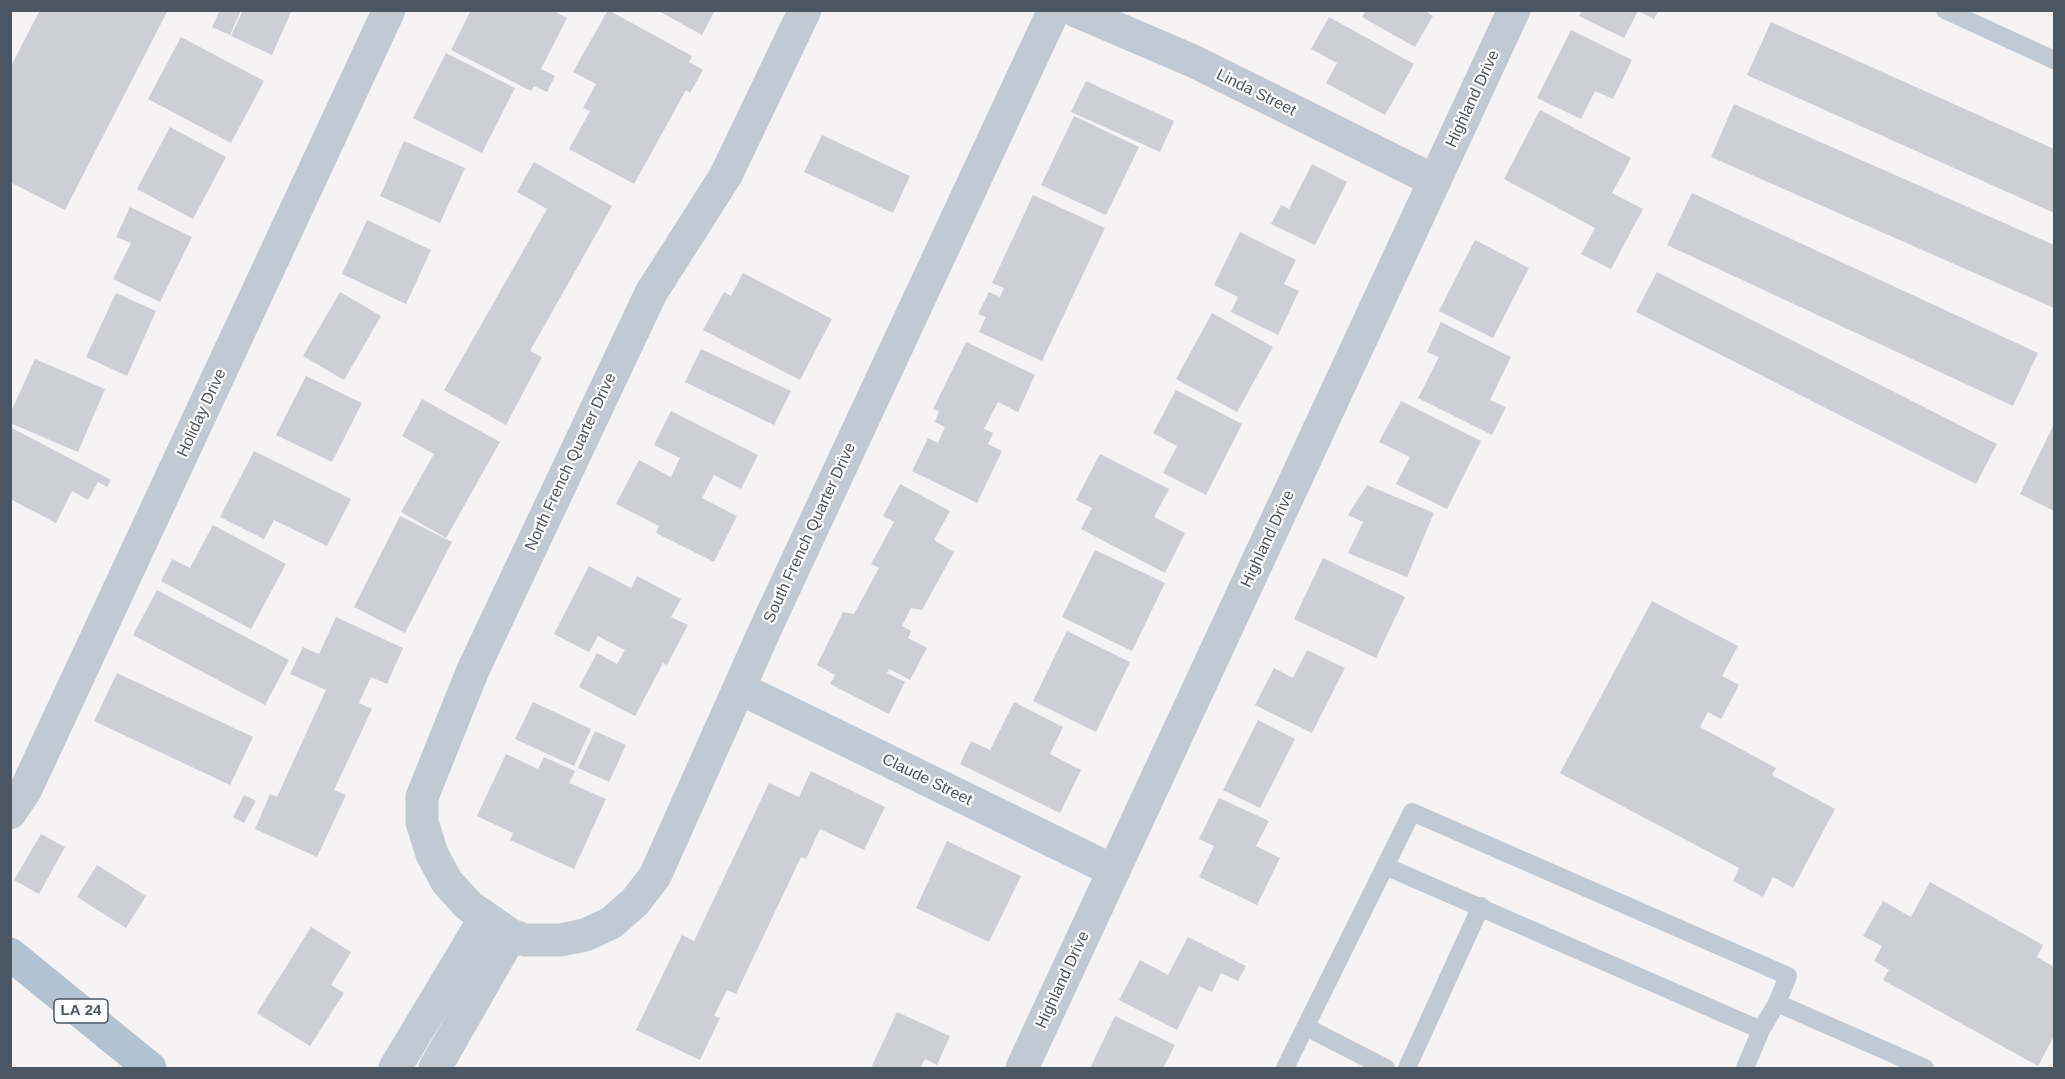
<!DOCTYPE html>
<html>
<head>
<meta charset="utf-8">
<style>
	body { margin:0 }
	#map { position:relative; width:2065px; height:1079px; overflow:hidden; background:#f5f3f3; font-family:Helvetica,sans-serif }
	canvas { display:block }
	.frame { position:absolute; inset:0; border:12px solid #4a5661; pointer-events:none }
</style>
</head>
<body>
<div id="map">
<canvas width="2065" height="1079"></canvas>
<div class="frame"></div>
</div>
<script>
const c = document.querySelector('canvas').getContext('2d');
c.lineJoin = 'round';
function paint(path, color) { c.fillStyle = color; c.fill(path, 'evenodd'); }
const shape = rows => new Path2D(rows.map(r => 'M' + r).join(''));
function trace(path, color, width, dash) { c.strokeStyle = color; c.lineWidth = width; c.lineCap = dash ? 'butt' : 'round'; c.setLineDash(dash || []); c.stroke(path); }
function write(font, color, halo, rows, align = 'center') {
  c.font = font + ' Helvetica,sans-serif'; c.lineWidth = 4.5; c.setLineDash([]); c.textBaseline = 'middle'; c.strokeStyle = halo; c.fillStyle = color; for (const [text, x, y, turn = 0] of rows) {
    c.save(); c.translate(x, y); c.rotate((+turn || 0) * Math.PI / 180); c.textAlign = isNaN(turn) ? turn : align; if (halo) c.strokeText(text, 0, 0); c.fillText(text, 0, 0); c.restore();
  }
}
paint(shape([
	[40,10,168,10,65,210,10,182,10,68],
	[220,10,241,10,230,35,212,27],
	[243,10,292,10,272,55,231,36],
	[471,10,552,10,567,18,541,69,555,76,547,92,534,86,531,91,451,50],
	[608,10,692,56,689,62,703,70,690,93,686,90,634,184,569,149,590,111,583,108,596,84,573,72],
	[657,10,715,10,702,35],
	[1366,10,1424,10,1433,16,1415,47,1362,17],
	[1582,10,1659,10,1654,19,1638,11,1624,38,1579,16],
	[1329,17,1414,64,1385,115,1326,83,1337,63,1311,49],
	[1771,22,2054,149,2054,213,1747,75],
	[1571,30,1632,60,1613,99,1595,91,1581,119,1537,98],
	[181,37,264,81,231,143,148,99],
	[446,53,515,88,482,153,413,118],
	[1086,81,1174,121,1160,152,1071,112],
	[1734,104,2054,245,2054,308,1711,157],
	[1540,110,1631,158,1612,193,1643,209,1611,269,1581,254,1595,228,1504,179],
	[1074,116,1139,147,1106,215,1041,185],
	[170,127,226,157,193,219,137,189],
	[822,135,910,176,893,213,804,172],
	[404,141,465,168,440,223,380,196],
	[534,162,612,206,530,351,542,357,506,425,444,390,547,209,517,192],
	[1312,164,1347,182,1315,245,1271,224,1281,205,1289,209],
	[1692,193,2038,353,2013,406,1667,245],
	[1033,195,1105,228,1042,361,979,332,986,317,978,314,989,292,1000,297,1004,288,992,283],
	[130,207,192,237,160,302,113,279,131,243,116,237],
	[367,220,431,250,406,304,342,274],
	[1240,232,1296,260,1284,284,1299,291,1278,335,1231,312,1238,297,1214,285],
	[1475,240,1529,268,1493,338,1439,311],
	[1657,272,1997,444,1976,484,1636,312],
	[743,273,832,319,800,380,703,330,724,292,731,296],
	[340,292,381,316,344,380,303,356],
	[116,293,156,311,127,376,86,357],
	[1212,313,1273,347,1237,412,1176,379],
	[1441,322,1511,357,1490,400,1506,407,1492,435,1418,398,1439,357,1427,352],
	[966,342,1035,375,1018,412,998,402,984,429,993,433,988,444,1002,451,977,503,912,471,928,438,938,443,945,427,935,422,939,411,933,409],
	[701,349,791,391,774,425,685,382],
	[35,359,105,389,78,452,10,423,10,414],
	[306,376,362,403,332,462,276,435],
	[1176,390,1242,424,1206,495,1163,473,1177,446,1153,433],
	[422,399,500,442,446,538,401,512,434,454,402,436],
	[1401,401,1481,441,1447,509,1396,484,1410,457,1379,442],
	[671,411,758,455,741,489,714,475,702,498,737,516,714,562,656,533,659,526,616,504,639,460,671,477,680,458,654,445],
	[2054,424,2054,511,2020,494],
	[10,427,111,480,107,487,98,482,88,500,72,491,56,523,10,499],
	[254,451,351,499,327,546,274,520,264,539,220,517],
	[1100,454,1169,489,1154,517,1185,533,1165,573,1081,529,1092,508,1076,500],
	[900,484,950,511,934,540,954,552,922,610,911,608,902,626,911,631,908,638,927,648,910,680,889,669,887,673,905,682,889,714,830,684,835,675,817,665,843,612,854,614,879,568,871,564,894,522,883,516],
	[1367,485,1434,513,1407,577,1348,553,1363,522,1348,515],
	[400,516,452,542,405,633,354,607],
	[213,525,286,564,251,629,161,581,172,559,190,568],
	[1095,550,1165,583,1132,651,1062,617],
	[1323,558,1405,597,1376,658,1294,619],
	[589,566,631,588,637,576,681,599,671,617,688,625,667,665,663,663,635,716,579,687,597,653,617,664,625,650,598,636,589,652,554,634],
	[157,590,289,660,265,705,133,635],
	[1652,601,1738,646,1722,676,1739,685,1721,719,1708,712,1700,727,1776,768,1772,775,1835,809,1793,888,1773,877,1763,897,1733,881,1739,868,1560,773],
	[336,617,403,648,387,684,371,677,359,703,372,709,334,790,346,795,317,857,255,829,270,794,277,797,326,690,290,674,303,647,319,654],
	[1067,631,1130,662,1096,732,1033,701],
	[1307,650,1345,668,1312,733,1255,705,1274,668,1293,678],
	[117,673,253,737,230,785,94,721],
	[533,702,591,729,574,766,515,739],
	[1014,702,1063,727,1050,754,1081,770,1060,813,960,764,971,741,990,750],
	[1258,720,1295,739,1260,808,1223,790],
	[595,731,626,745,609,782,578,768],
	[506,754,538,769,544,757,575,771,569,783,606,799,574,869,510,840,513,833,477,816],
	[811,771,885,807,864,850,820,829,806,859,801,857,736,994,727,990,714,1016,720,1018,700,1060,636,1030,682,935,694,941,769,783,799,797],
	[244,795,256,801,244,823,233,817],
	[1219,798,1269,821,1256,846,1280,858,1257,905,1199,877,1214,846,1199,839],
	[41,834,65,847,39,894,14,880],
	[947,841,1021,876,989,942,916,908],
	[97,865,146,896,126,928,77,897],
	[1930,882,2043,945,2037,957,2054,967,2054,1036,2038,1066,1883,980,1889,970,1874,961,1882,946,1863,936,1883,901,1911,917],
	[311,927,351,952,331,985,344,993,310,1046,257,1013],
	[1188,937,1246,966,1238,981,1221,973,1212,992,1199,986,1177,1030,1119,1000,1140,960,1168,975],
	[897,1012,950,1036,937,1065,925,1059,920,1068,871,1068],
	[1115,1016,1175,1045,1163,1068,1090,1068]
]), '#cdcfd5');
trace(shape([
	[1945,10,2054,60],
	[1385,866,1761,1030],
	[1306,1027,1386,1068],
	[1285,1068,1412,812,1788,976,1777,1003],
	[1407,1068,1481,906],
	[1745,1068,1761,1030,1777,1003,1925,1068]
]), '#c1cad2', 18);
trace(shape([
	[805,10,726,175,651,293,473,670,422,797,422,822,432,854,447,882,469,906,511,935,525,940,560,940,585,935,611,923,635,902,655,876,769,621,1054,10],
	[1074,10,1193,61,1435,181],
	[739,688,1114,871],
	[10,813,25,791,389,10],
	[395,1068,485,918],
	[435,1068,511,935],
	[1022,1068,1514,10]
]), '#c1cad2', 33);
trace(shape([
	[10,954,150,1068]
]), '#b3c2d1', 33);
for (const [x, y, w] of [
	[81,1011,54]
]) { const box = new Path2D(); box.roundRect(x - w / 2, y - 12, w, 24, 4.5); c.fillStyle = '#fff'; c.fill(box); trace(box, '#4a5661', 1.5); }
write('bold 15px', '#4a5661', null, [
	["LA 24",81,1011]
]);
write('16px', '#4a5661', '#fff', [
	["Linda Street",1256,93,26],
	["Highland Drive",1473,99,-65],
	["Holiday Drive",202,413,-65],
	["North French Quarter Drive",571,462,-65],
	["South French Quarter Drive",810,533,-65],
	["Highland Drive",1268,539,-65],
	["Claude Street",927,780,26],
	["Highland Drive",1063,980,-65]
]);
</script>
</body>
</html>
